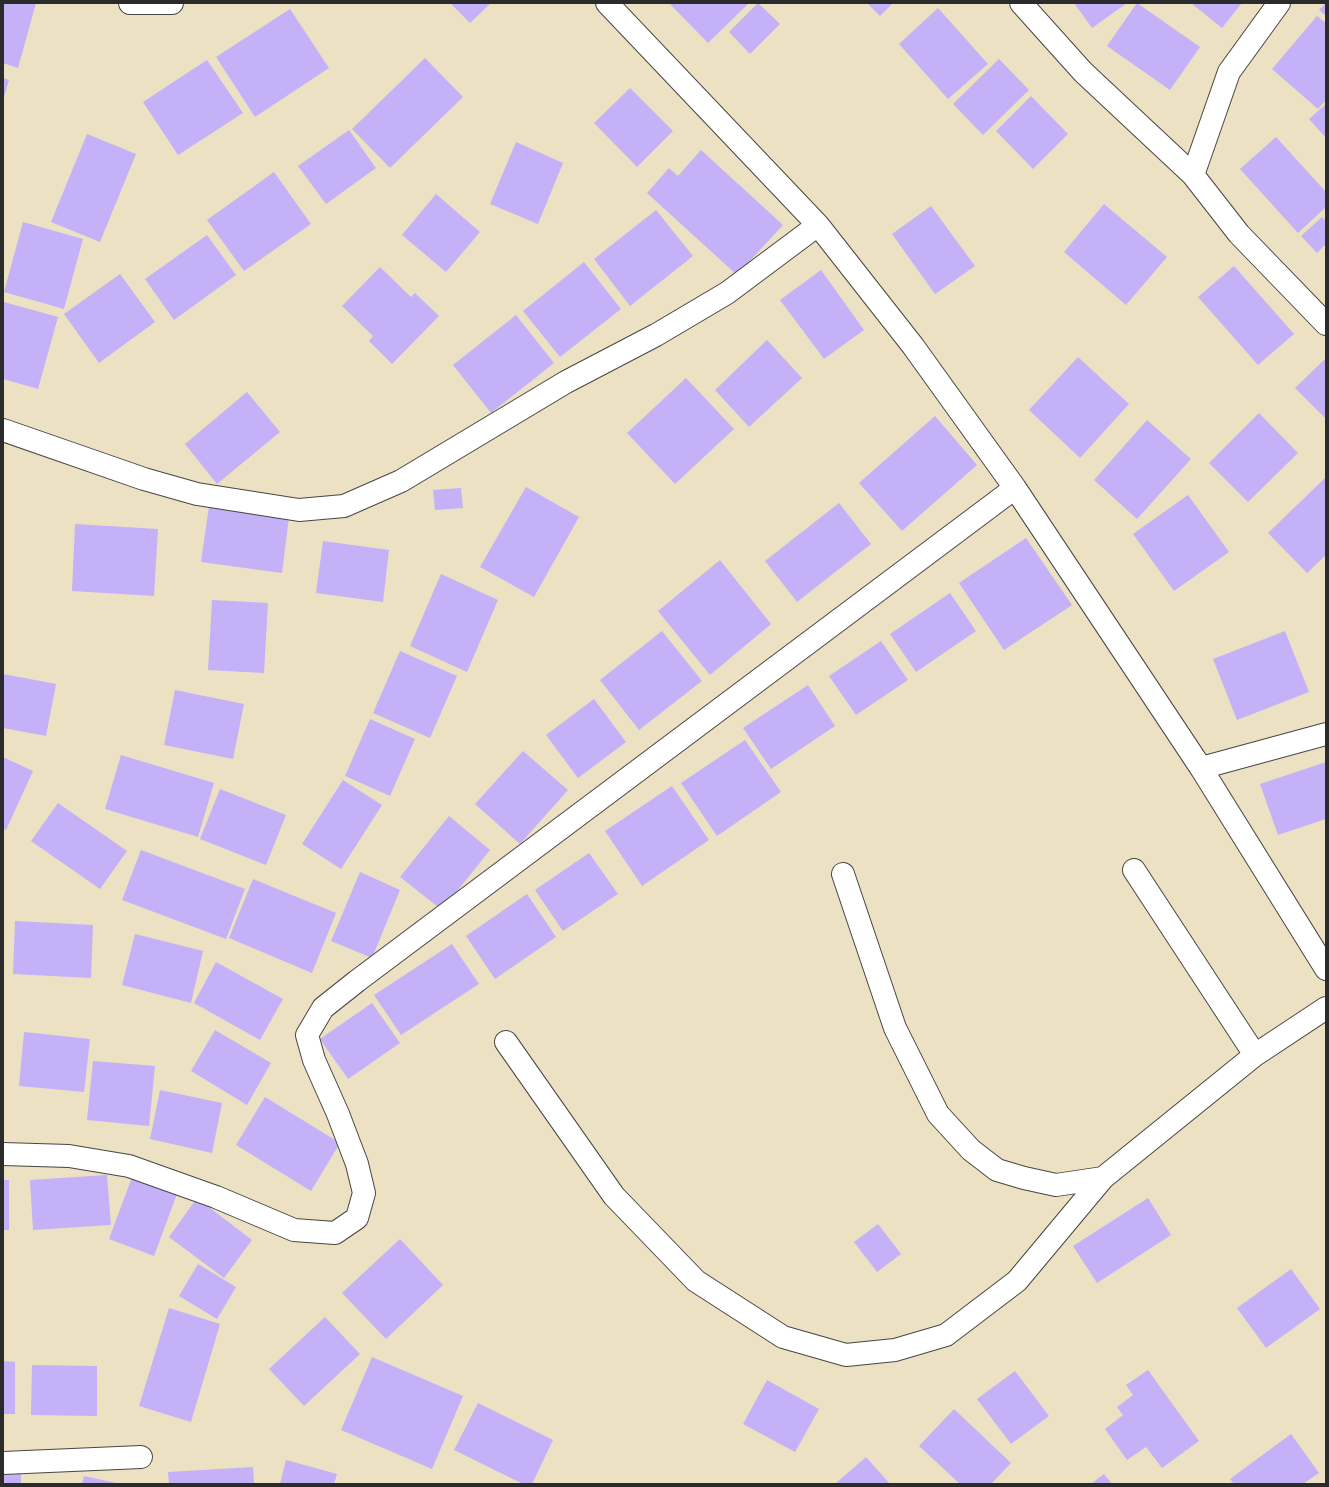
<!DOCTYPE html>
<html>
<head>
<meta charset="utf-8">
<style>
	body { margin:0 }
	#map { position:relative; width:1329px; height:1487px; overflow:hidden; background:#ece1c3; font-family:"Old Standard TT",serif }
	canvas { display:block }
	.frame { position:absolute; inset:0; border:4px solid #2b2b2b; pointer-events:none }
</style>
</head>
<body>
<div id="map">
<canvas width="1329" height="1487"></canvas>
<div class="frame"></div>
</div>
<script>
const c = document.querySelector('canvas').getContext('2d');
c.lineJoin = 'round';
function paint(path, color) { c.fillStyle = color; c.fill(path, 'evenodd'); }
const shape = rows => new Path2D(rows.map(r => 'M' + r).join(''));
function trace(path, color, width, dash) { c.strokeStyle = color; c.lineWidth = width; c.lineCap = dash ? 'butt' : 'round'; c.setLineDash(dash || []); c.stroke(path); }
paint(shape([
	[3,3,36,3,18,68,3,63],
	[450,3,491,3,470,23],
	[669,3,749,3,708,43],
	[758,3,780,24,750,54,729,32],
	[867,3,893,3,880,16],
	[1074,3,1127,3,1092,28],
	[1137,3,1200,47,1170,90,1107,46],
	[1191,3,1242,3,1222,28],
	[1326,3,1326,16,1319,10],
	[938,8,988,64,948,99,899,44],
	[290,9,329,68,255,117,216,57],
	[1317,16,1326,23,1326,100,1318,109,1272,69],
	[425,58,463,97,390,168,352,129],
	[999,59,1029,90,983,135,953,104],
	[207,60,243,113,178,155,143,102],
	[3,78,9,80,3,100],
	[630,88,673,131,637,167,594,123],
	[1031,96,1068,134,1033,169,996,131],
	[1326,104,1326,138,1309,119],
	[349,130,376,168,326,204,298,166],
	[87,134,136,154,100,242,51,222],
	[1276,137,1326,192,1326,207,1298,233,1240,169],
	[516,142,563,163,538,224,490,204],
	[701,150,783,225,737,275,647,193,669,168,678,176],
	[274,172,311,224,244,271,207,220],
	[436,194,480,232,446,272,402,235],
	[1104,204,1167,257,1126,305,1064,252],
	[931,206,975,266,935,294,892,234],
	[656,210,693,256,630,306,594,259],
	[1322,217,1326,222,1326,244,1317,253,1301,236],
	[23,222,83,239,64,309,4,292],
	[207,235,236,275,174,320,145,279],
	[584,262,621,309,560,357,523,311],
	[1234,266,1294,334,1258,365,1198,297],
	[380,267,411,297,415,293,439,316,392,364,369,341,373,336,342,306],
	[821,270,864,330,824,359,780,300],
	[120,274,155,322,99,363,64,314],
	[4,302,58,317,38,389,3,379],
	[516,315,554,363,491,413,453,365],
	[767,340,802,378,749,427,715,390],
	[1078,357,1129,404,1080,458,1029,410],
	[1326,358,1326,419,1295,388],
	[686,378,734,429,675,484,627,433],
	[247,392,280,432,217,484,185,444],
	[1259,413,1298,453,1248,502,1209,463],
	[935,416,977,465,902,531,859,483],
	[1147,420,1191,459,1137,519,1094,480],
	[1326,477,1326,555,1307,573,1268,533],
	[526,487,579,517,534,597,480,567],
	[461,488,463,508,435,510,433,490],
	[1188,495,1229,552,1174,591,1133,534],
	[839,503,871,544,797,602,765,561],
	[209,506,289,517,282,573,201,562],
	[75,524,158,529,154,596,72,591],
	[1026,538,1072,605,1004,650,959,583],
	[323,541,389,550,383,602,316,593],
	[720,560,771,624,710,675,658,611],
	[441,574,498,600,467,672,410,646],
	[950,593,976,631,916,672,890,634],
	[212,600,268,603,264,673,208,670],
	[662,631,702,681,639,730,600,680],
	[1285,631,1309,692,1237,720,1213,659],
	[881,641,908,680,856,715,829,676],
	[400,651,457,676,430,738,373,713],
	[3,674,56,684,46,736,3,728],
	[808,685,835,726,771,769,743,728],
	[175,690,244,704,233,759,164,745],
	[594,699,626,742,578,778,546,735],
	[370,719,415,739,390,796,345,776],
	[745,740,781,792,717,836,681,783],
	[523,751,568,790,520,844,475,804],
	[121,755,214,783,198,837,105,809],
	[3,757,33,771,6,830,3,829],
	[1326,762,1326,819,1278,835,1260,784],
	[343,780,382,805,341,869,302,844],
	[672,786,709,840,642,886,605,831],
	[220,789,286,815,266,865,200,839],
	[58,803,127,851,100,889,31,841],
	[449,816,490,850,442,910,400,877],
	[141,850,245,889,226,939,122,900],
	[589,853,618,894,563,931,535,890],
	[360,872,400,890,372,958,331,941],
	[253,879,336,913,312,973,229,938],
	[527,894,556,937,495,979,466,936],
	[15,921,93,925,91,978,13,974],
	[135,934,203,951,191,1003,122,985],
	[452,944,479,984,401,1035,374,995],
	[216,962,283,999,260,1040,194,1003],
	[372,1003,400,1043,348,1079,320,1039],
	[215,1030,271,1063,247,1105,191,1071],
	[24,1032,90,1039,84,1092,19,1086],
	[93,1061,155,1066,149,1126,87,1120],
	[160,1090,222,1103,212,1153,150,1139],
	[265,1097,340,1143,311,1191,236,1145],
	[107,1175,111,1225,33,1230,30,1180],
	[132,1177,177,1194,154,1256,109,1239],
	[3,1180,9,1180,9,1230,3,1230],
	[197,1198,252,1240,224,1278,169,1237],
	[1148,1198,1171,1235,1097,1283,1073,1246],
	[878,1224,901,1254,877,1272,854,1242],
	[400,1239,443,1285,386,1339,342,1293],
	[198,1264,236,1287,217,1319,179,1296],
	[1291,1269,1320,1309,1266,1348,1237,1308],
	[169,1308,220,1324,191,1422,139,1406],
	[325,1317,360,1354,304,1406,269,1369],
	[372,1357,463,1396,432,1469,341,1430],
	[3,1361,15,1362,15,1414,3,1414],
	[32,1365,97,1366,97,1416,31,1415],
	[1148,1370,1199,1441,1162,1468,1146,1447,1127,1460,1105,1429,1123,1415,1117,1407,1133,1395,1126,1385],
	[1015,1371,1049,1416,1011,1444,977,1399],
	[767,1380,819,1409,795,1452,743,1424],
	[478,1403,553,1440,532,1484,523,1484,454,1450],
	[954,1409,1011,1463,991,1484,960,1484,919,1446],
	[1291,1434,1319,1473,1303,1484,1234,1484,1230,1479],
	[866,1457,890,1484,835,1484],
	[286,1460,337,1474,334,1484,280,1484],
	[253,1467,254,1484,169,1484,168,1472],
	[21,1471,21,1484,3,1484,3,1472],
	[1104,1474,1112,1484,1091,1484],
	[84,1476,116,1483,116,1484,82,1484]
]), '#c4b1f8');
const street = shape([
	[130,3,172,3],
	[607,3,818,225,913,346,1015,488,1201,768,1326,969],
	[1021,3,1083,72,1193,175,1239,234,1326,324],
	[1193,175,1229,72,1279,3],
	[3,430,144,479,197,494,299,510,344,506,401,481,566,382,656,335,727,293,818,225],
	[1201,768,1326,734],
	[1134,870,1255,1055],
	[843,874,895,1028,938,1114,971,1150,997,1170,1024,1178,1056,1185,1103,1178,1255,1055,1326,1008],
	[506,1042,614,1196,696,1281,783,1337,846,1355,895,1350,946,1335,1017,1281,1103,1178],
	[3,1154,69,1156,129,1166,216,1197,294,1230,335,1233,357,1218,364,1193,357,1164,338,1114,314,1060,307,1035,323,1008,357,981,1015,488],
	[3,1463,141,1457]
]);
trace(street, '#484642', 24);
trace(street, '#fff', 22);
</script>
</body>
</html>
